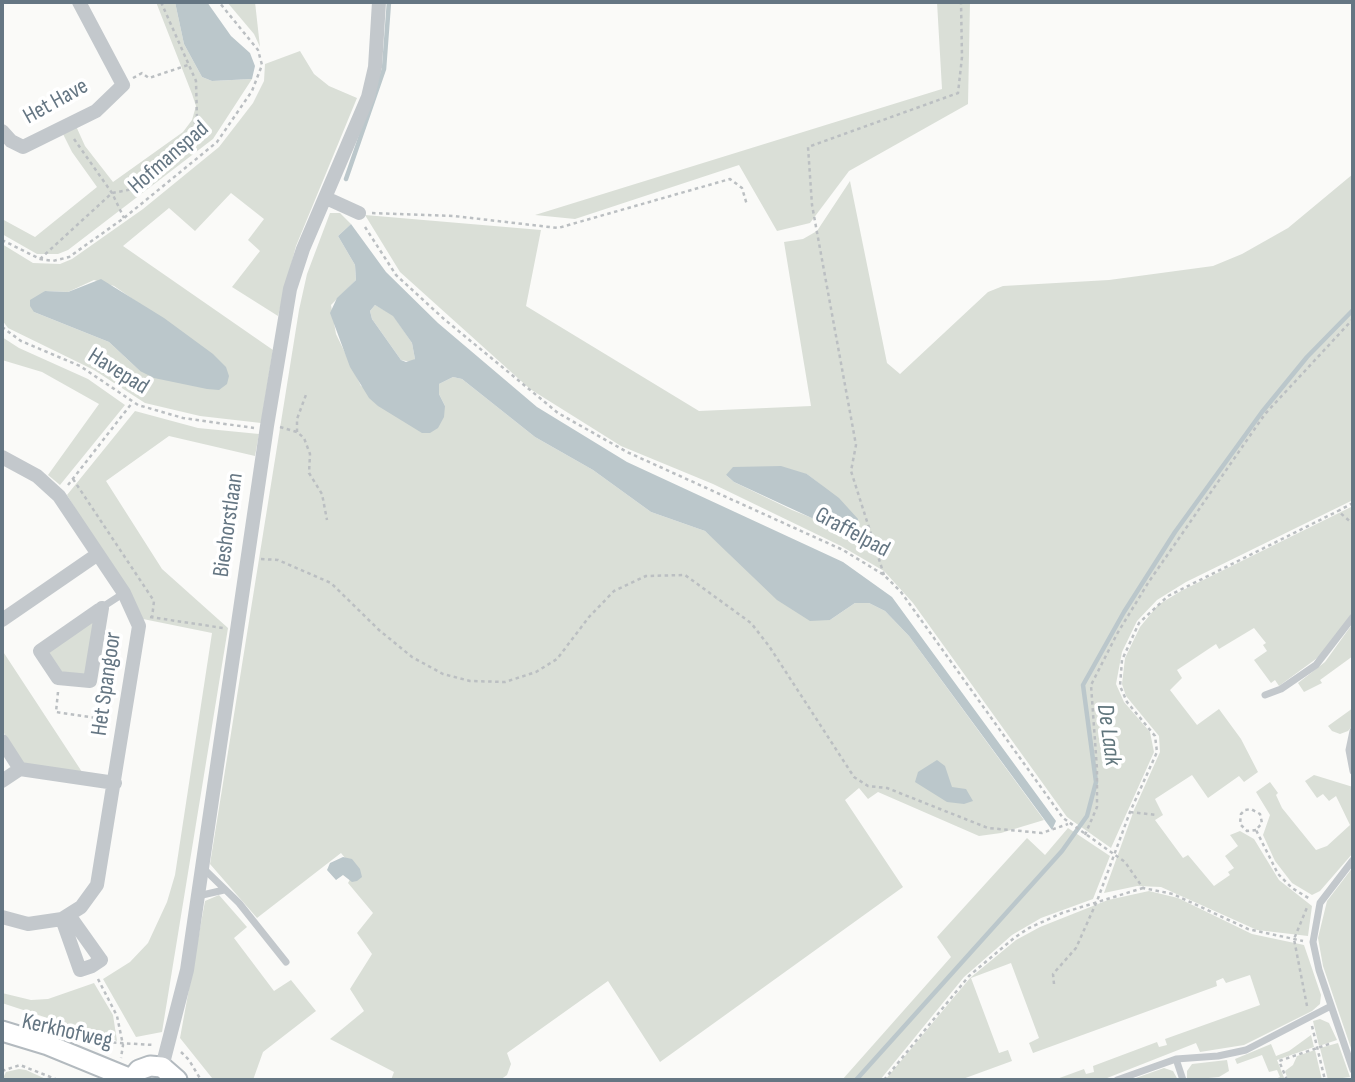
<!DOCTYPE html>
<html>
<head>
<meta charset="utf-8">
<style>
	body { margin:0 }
	#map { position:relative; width:1355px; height:1082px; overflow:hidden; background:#fafaf8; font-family:"Sofia Sans Condensed",sans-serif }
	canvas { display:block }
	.frame { position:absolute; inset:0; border:4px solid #657683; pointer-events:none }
</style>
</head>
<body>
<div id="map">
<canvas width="1355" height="1082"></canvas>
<div class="frame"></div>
</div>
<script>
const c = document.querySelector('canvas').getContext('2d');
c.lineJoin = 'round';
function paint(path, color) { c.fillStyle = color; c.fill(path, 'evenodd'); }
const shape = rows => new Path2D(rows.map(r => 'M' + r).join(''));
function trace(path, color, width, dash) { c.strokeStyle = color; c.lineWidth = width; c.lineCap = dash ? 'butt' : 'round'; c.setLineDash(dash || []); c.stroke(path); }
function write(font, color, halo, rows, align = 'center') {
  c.font = font + ' "Sofia Sans Condensed",sans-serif'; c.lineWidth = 7; c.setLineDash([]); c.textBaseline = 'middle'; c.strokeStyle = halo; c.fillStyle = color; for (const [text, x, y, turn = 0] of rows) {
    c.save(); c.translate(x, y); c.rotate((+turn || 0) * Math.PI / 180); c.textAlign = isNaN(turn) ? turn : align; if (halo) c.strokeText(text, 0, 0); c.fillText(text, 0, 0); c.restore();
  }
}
paint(shape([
	[156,2,175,2,184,44,202,77,212,81,252,79,213,139,68,250,58,254,37,254,2,234,2,219,35,237,97,187,72,152,62,132,76,126,85,146,113,182,183,132,192,120,196,106,192,94],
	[227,2,255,2,260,47,254,34],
	[937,2,970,2,968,104,849,171,810,223,777,231,739,165,575,219,535,215,942,89],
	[300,51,314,74,329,86,357,98,296,246,278,316,232,287,260,251,248,240,264,219,231,193,195,231,169,208,123,246,273,350,261,423,200,416,145,403,94,370,8,328,2,320,2,244,33,263,60,264,72,259,143,209,219,147,253,103,264,81,265,64],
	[94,280,114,286,194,342,140,371,109,342,34,312,45,291,68,292],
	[1353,174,1353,500,1186,582,1157,600,1137,621,1122,652,1116,684,1124,702,1150,732,1154,752,1111,848,1067,817,913,603,884,571,841,546,713,484,621,446,530,389,400,272,365,215,541,230,526,306,699,411,811,406,784,242,803,239,817,231,850,181,887,363,900,374,988,292,1003,286,1109,280,1213,266,1242,254,1288,228],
	[807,474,821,485,847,532,792,510,734,482,726,475],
	[330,213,340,213,351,224,338,236,355,265,356,280,331,305,336,334,361,386,445,406,439,394,439,384,453,377,462,379,535,437,593,470,651,512,705,531,722,546,830,620,855,603,869,603,885,611,909,636,1044,820,1001,833,979,836,878,792,868,799,859,788,845,800,903,887,660,1062,608,981,507,1053,511,1064,507,1075,500,1080,391,1080,394,1072,330,1039,364,1011,350,989,372,954,357,933,373,913,348,883,355,870,341,853,257,918,210,864,299,310,307,274],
	[375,305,393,315,412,343,415,359,411,362,401,360,372,319,370,311],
	[2,337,19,348,88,379,125,405,60,485,48,475,99,404,42,372,2,360],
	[135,411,198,428,259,434,255,456,169,436,106,481,162,569,228,628,162,1032,136,1037,103,979,130,962,148,943,167,902,175,875,212,633,143,619,67,495],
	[1353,506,1353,612,1320,656,1279,686,1275,680,1271,683,1254,660,1267,651,1263,645,1266,643,1254,628,1219,649,1216,644,1177,670,1182,678,1170,690,1197,725,1219,709,1241,739,1258,772,1244,782,1239,776,1208,798,1192,775,1155,799,1163,815,1155,820,1183,858,1188,855,1214,886,1230,875,1228,872,1234,868,1225,856,1238,846,1230,835,1240,831,1254,839,1279,880,1312,906,1308,936,1257,930,1161,887,1137,886,1104,893,1134,810,1160,752,1159,736,1126,696,1122,684,1125,658,1140,627,1158,605,1181,591],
	[98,615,87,679,59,676,44,651],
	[1353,623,1353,656,1320,680,1322,683,1304,692,1298,683,1325,662],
	[2,650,82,772,23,763,2,730],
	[1353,708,1353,725,1348,731,1340,734,1332,731,1328,726],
	[1314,775,1353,787,1353,853,1320,891,1312,895,1292,883,1275,861,1263,835,1270,815,1256,792,1270,782,1278,793,1276,795,1282,808,1316,850,1327,846,1350,825,1336,796,1329,801,1323,794,1317,798,1305,781],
	[1068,828,1110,856,1093,899,1041,918,1012,935,964,977,880,1080,842,1080,951,957,937,937,1027,838,1045,855],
	[1353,867,1353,1054,1323,966,1318,938,1327,901],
	[1149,891,1178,898,1252,934,1304,945,1321,995,1320,1004,1312,1011,1244,1045,1200,1052,1196,1043,1102,1080,1054,1080,1084,1069,1086,1074,1094,1072,1093,1066,1157,1042,1159,1047,1167,1045,1165,1039,1260,1005,1250,975,1226,983,1223,978,1216,981,1217,986,1033,1053,1029,1043,1039,1038,1011,963,971,978,999,1053,1008,1050,1012,1061,960,1080,885,1080,970,978,1016,940,1040,927,1108,900],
	[219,895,247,927,234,938,274,991,291,980,316,1011,263,1052,253,1080,212,1078,180,1038,205,901],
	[94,983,113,1015,117,1041,2,1003,2,993,31,1000,48,999],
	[1320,1019,1329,1023,1337,1040,1319,1046,1313,1021],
	[1311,1035,1314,1047,1277,1060,1285,1080,1273,1080,1280,1077,1277,1070,1269,1072,1262,1055,1237,1064,1235,1059,1271,1044,1276,1056,1289,1051],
	[1338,1043,1350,1077,1328,1080,1320,1048],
	[1315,1050,1322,1080,1288,1080,1285,1071,1293,1065,1297,1056],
	[1227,1060,1229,1071,1219,1077,1187,1080,1187,1071,1192,1064],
	[1164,1068,1173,1071,1178,1080,1130,1080],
	[19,1069,26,1070,48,1080,2,1080,6,1072]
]), '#dadfd7');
paint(shape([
	[175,2,207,2,231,36,250,53,255,66,252,79,212,81,202,77,184,44],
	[351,224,386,272,438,323,537,407,627,462,843,562,892,597,1056,821,1052,830,909,636,885,611,869,603,855,603,830,620,810,621,777,600,705,531,651,512,593,470,535,437,462,379,453,377,439,384,439,394,445,406,444,417,438,428,430,433,422,433,378,406,369,398,350,367,330,313,337,298,356,280,355,265,338,236],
	[375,305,393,316,412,343,415,359,406,362,401,360,372,319,370,311],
	[101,279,164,318,213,354,226,367,229,376,227,384,219,390,207,389,154,378,140,371,109,342,34,312,30,306,30,300,45,291,68,292],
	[781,466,807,474,839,498,858,519,856,531,829,526,734,482,726,475,733,467],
	[937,760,945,766,952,787,966,789,973,801,964,804,947,802,915,782,918,772],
	[343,857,352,859,360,869,362,877,357,881,352,882,343,875,336,880,327,870,330,863]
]), '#bbc7cb');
trace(shape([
	[346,179,384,69,389,2],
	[856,1080,1062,851,1087,816,1096,782,1083,685,1124,612,1175,532,1262,412,1307,357,1353,310]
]), '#bbc7cb', 4.5);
const secondary = shape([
	[2,1031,48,1045,131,1079],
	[131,1080,139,1070,150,1066,162,1067,177,1080]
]);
trace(secondary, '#b3babf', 23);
trace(shape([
	[133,78,142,73,149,78,188,65],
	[74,139,112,193,124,218],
	[372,213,454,216,558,228,730,179,742,188,747,205],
	[365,227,396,275,444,319,558,413,627,452,843,550,884,575,901,592,1063,818,1125,862,1143,888,1173,894,1248,929,1303,941],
	[2,240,40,259,53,261,69,257,124,218,217,142,252,91,262,65,258,50,219,2],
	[40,259,112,193,128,190,170,162,185,142,197,119,196,81,161,2],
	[2,327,21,341,80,366,138,405,183,418,254,428],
	[280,427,297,432,304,438,310,454,309,473,322,494,327,520],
	[297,432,297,419,307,392],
	[73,479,154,601,152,618],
	[68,485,132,403],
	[1353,503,1338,511,1353,524],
	[261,559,278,560,331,583,379,630,412,657,443,674,470,681,505,682,536,672,557,659,589,617,614,591,646,576,685,575,751,623,769,646,854,777,868,786,887,788,988,828,1042,833,1068,824],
	[884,575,851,471,856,445,812,205,808,147,958,93,962,57,961,2],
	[150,617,223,628],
	[58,692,56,712,109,720],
	[1130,812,1157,815],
	[1256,830,1247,831,1240,824,1241,814,1245,810,1251,809,1260,814,1262,823,1256,830,1278,874,1292,888,1310,899],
	[1085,835,1097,807,1097,769,1091,685,1117,634,1148,583,1265,414,1353,319],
	[98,979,117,1016,123,1045,121,1058],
	[1054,984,1053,974,1076,948,1097,901,1130,812,1157,752,1155,736,1127,702,1120,686,1122,660,1139,623,1168,596,1338,511],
	[1307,1006,1294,939,1308,905],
	[1312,1026,1325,1080],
	[85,1041,154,1045],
	[181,1052,189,1060,201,1080],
	[2,1071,20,1065,58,1080],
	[884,1080,969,976,1014,938,1029,928,1062,913,1143,888],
	[1287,1080,1279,1061,1332,1043]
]), '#bbbfc2', 2.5, [3.5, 3.5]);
trace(shape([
	[101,608,124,593],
	[1265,695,1281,689,1316,665,1353,617],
	[1353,731,1349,750,1353,771],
	[1353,860,1320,903,1313,942,1319,970,1353,1070],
	[202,867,239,903,286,962],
	[198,896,224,890],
	[1176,1059,1183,1080],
	[1117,1080,1176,1059,1218,1056,1246,1050,1331,1006]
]), '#c3c8cc', 7);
trace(shape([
	[2,131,11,141,23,147,96,111,123,85,79,2],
	[326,198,359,213],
	[2,457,37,476,59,496,124,593,139,626,97,885,81,907,62,919,28,924,2,917],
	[99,610,40,651,58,678,90,681,102,608],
	[2,620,98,554],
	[2,741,20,769,115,783],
	[2,781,20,769],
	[62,919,80,970,92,966,101,960,69,915],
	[162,1067,187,970,267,426,290,289,303,249,368,97,375,67,379,2]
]), '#c3c8cc', 14);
trace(secondary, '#fff', 19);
write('23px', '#657683', '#fff', [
	["Het Have",56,102,-29],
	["Hofmanspad",169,158,-41],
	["Havepad",118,372,32],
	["Bieshorstlaan",229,525,-82],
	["Graffelpad",852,533,28],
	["Het Spangoor",107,684,-82],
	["Kerkhofweg",67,1032,13]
]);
write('italic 24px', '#60757c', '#fff', [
	["De Laak",1108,735,82]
]);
</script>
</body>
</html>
